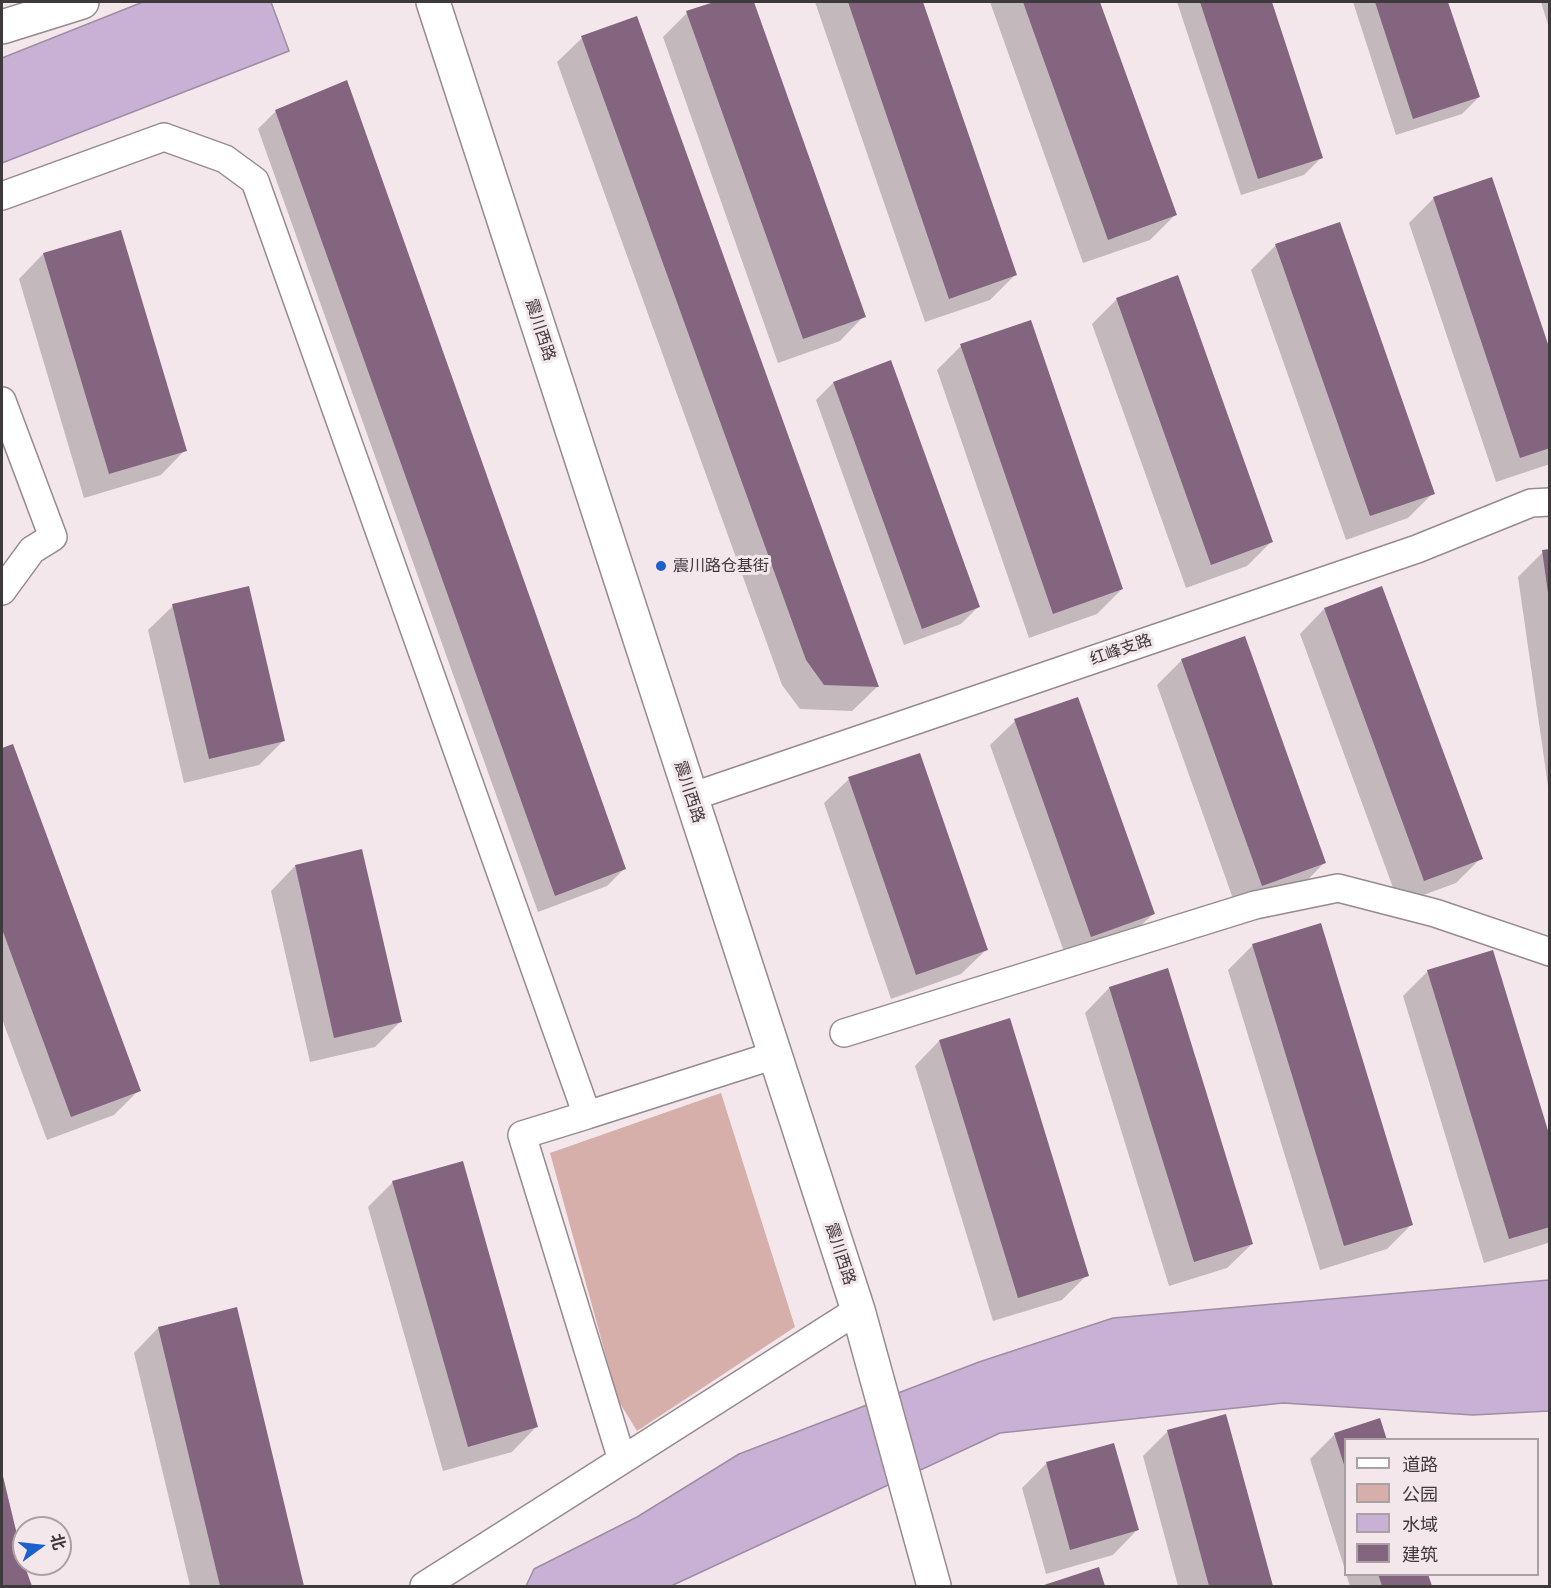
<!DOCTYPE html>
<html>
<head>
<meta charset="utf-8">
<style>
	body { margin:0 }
	#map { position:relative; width:1551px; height:1588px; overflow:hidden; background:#f4e7ec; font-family:Figtree,"Noto Sans SC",sans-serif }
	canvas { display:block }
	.frame { position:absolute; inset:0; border:3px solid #3e393b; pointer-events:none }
	.legend { position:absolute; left:1344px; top:1438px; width:195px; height:138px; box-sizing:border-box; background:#f4e7ec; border:2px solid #aba1a5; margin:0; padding:8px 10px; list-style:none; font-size:18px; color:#3e393b }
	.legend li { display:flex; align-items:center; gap:12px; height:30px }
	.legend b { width:30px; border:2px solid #aba1a5 }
	.north { position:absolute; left:12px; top:1516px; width:60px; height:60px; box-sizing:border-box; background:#f4e7ec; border:2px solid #aba1a5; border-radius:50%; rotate:75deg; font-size:16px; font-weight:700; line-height:24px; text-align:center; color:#3e393b }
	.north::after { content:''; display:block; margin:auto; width:21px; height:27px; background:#1c60cb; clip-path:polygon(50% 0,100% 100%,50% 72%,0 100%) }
</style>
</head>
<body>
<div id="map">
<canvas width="1551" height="1588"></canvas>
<div class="frame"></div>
<ul class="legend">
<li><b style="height:8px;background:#fff"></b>道路</li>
<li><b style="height:16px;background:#d7afaa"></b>公园</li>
<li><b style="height:16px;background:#c8b1d4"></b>水域</li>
<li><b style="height:16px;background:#84657f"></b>建筑</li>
</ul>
<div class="north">北</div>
</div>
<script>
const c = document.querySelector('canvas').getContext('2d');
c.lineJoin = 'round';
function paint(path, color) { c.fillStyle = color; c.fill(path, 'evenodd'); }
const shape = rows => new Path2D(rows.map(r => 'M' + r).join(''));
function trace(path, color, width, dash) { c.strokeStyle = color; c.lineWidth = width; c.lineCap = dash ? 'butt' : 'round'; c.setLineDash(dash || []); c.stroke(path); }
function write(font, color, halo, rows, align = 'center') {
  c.font = font + ' Figtree,"Noto Sans SC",sans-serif'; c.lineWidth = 6; c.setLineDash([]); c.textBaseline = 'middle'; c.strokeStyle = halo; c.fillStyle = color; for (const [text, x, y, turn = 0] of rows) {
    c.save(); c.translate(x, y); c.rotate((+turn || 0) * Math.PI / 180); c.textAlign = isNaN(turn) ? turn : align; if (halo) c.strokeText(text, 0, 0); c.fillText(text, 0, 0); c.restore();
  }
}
paint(shape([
	[721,1093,795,1327,637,1431,618,1400,550,1153]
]), '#d7afaa');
const water = shape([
	[143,2,271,2,289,51,2,163,2,58,143,2],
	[1549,1280,1549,1411,1473,1415,1283,1403,1000,1433,671,1586,526,1586,534,1569,637,1517,739,1454,979,1362,1113,1318,1549,1280]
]);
paint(water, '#c8b1d4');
trace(water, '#9f8da6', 1.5);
paint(shape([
	[718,2,752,2,864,316,840,341,778,363,663,37,687,13],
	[815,2,922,2,1015,275,990,300,925,322],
	[990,2,1099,2,1175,215,1150,240,1083,263],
	[1177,2,1271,2,1321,158,1304,175,1241,195],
	[1353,2,1447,2,1479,97,1462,114,1396,135],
	[1541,2,1550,2,1550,31],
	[582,38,877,687,852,711,800,709,782,685,557,62],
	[346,82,625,868,607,886,538,912,258,129,275,112],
	[1434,198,1550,354,1550,464,1496,482,1409,223],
	[120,231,185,450,161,475,84,498,19,279,43,254],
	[1276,245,1433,493,1408,518,1346,540,1251,270],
	[1117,299,1271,542,1247,566,1186,588,1092,324],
	[961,346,1122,589,1097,614,1029,638,937,370],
	[890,362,978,607,961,624,904,645,816,400,833,383],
	[1550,551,1550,800,1518,577,1543,552],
	[173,606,284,740,259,765,184,783,148,630],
	[1324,609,1481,858,1456,883,1399,904,1300,634],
	[1182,660,1324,863,1300,888,1237,910,1157,685],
	[1015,721,1153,914,1128,938,1067,960,990,745],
	[12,746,139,1090,114,1115,47,1140,2,1019,2,750],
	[849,779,986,950,961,974,891,999,824,803],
	[295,866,400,1022,375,1047,310,1062,271,891],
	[1253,945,1411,1225,1387,1249,1320,1270,1228,970],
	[1167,970,1252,1244,1227,1268,1169,1286,1085,1013,1109,988],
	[1428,971,1550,1142,1548,1243,1484,1263,1403,996],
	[1009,1020,1087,1275,1062,1300,993,1321,915,1066,939,1041],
	[393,1182,536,1427,512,1452,443,1471,368,1207],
	[236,1309,302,1586,190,1586,134,1353,158,1328],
	[1225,1416,1271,1586,1178,1586,1143,1456,1168,1431],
	[1335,1434,1346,1440,1346,1573,1310,1459],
	[1113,1445,1137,1530,1113,1555,1046,1574,1022,1488,1046,1464],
	[2,1475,24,1564,30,1586,2,1586],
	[1098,1569,1103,1586,1044,1586,1045,1586],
	[1346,1574,1427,1574,1430,1586,1350,1586]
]), '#0003');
paint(shape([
	[714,2,754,2,866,317,803,339,686,11],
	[848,2,923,2,1017,275,949,299],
	[1023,2,1100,2,1177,215,1108,240],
	[1200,2,1272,2,1323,158,1258,179],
	[1375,2,1448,2,1480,97,1413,119],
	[637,16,879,687,824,685,806,660,581,36],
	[347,80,626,869,555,896,275,110],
	[1492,177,1550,350,1550,448,1520,458,1433,197],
	[1340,222,1435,494,1370,516,1275,244],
	[121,230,187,451,109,474,43,253],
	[1178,275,1273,542,1211,565,1116,298],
	[1031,320,1123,589,1053,614,960,344],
	[891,360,980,607,922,629,833,382],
	[1550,549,1550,593,1548,593,1542,550],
	[249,586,285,741,209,759,172,604],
	[1382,586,1483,859,1424,881,1324,608],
	[1245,636,1326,863,1262,886,1181,659],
	[1078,697,1155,914,1091,937,1014,719],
	[13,744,141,1091,71,1117,2,929,2,748],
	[920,753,988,950,916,975,848,777],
	[362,849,402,1022,334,1038,295,865],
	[1321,923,1413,1225,1344,1246,1252,944],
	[1493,950,1550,1137,1550,1227,1509,1239,1427,970],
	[1168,968,1253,1244,1194,1262,1109,987],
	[1010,1018,1089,1276,1018,1298,939,1040],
	[463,1161,538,1427,468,1447,392,1181],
	[237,1307,304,1586,220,1586,158,1327],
	[1226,1414,1273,1586,1209,1586,1167,1430],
	[1380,1418,1387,1440,1346,1440,1345,1468,1334,1433],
	[1114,1443,1139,1530,1070,1550,1046,1462],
	[2,1472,24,1564,32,1586,2,1586],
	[1099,1567,1105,1586,1045,1586,1044,1585],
	[1378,1574,1428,1574,1432,1586,1382,1586]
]), '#84657f');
const street = shape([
	[2,196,164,137,225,159,255,181,587,1115,775,1055],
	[2,401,53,537,32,550,2,591],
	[691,797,1417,549,1531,503,1550,502],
	[844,1033,1255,905,1338,888,1435,913,1550,952],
	[587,1115,522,1135,622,1460],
	[424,1586,858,1310]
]);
const secondary = shape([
	[433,2,858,1310,934,1586],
	[2,27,82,2]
]);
trace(street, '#968a8f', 30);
trace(secondary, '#968a8f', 36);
trace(street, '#fff', 27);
trace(secondary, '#fff', 33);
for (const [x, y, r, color] of [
	[661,566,6,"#1c60cb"]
]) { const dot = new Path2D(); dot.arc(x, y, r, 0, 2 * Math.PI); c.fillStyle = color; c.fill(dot); trace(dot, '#f4e7ec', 2); }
write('16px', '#3e393b', '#f4e7ec', [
	["震川西路",540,330,72],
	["红峰支路",1121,650,-19],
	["震川西路",689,792,72],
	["震川西路",840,1254,72]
]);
write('16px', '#3e393b', '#f4e7ec', [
	["震川路仓基街",673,566]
], 'left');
</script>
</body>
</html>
